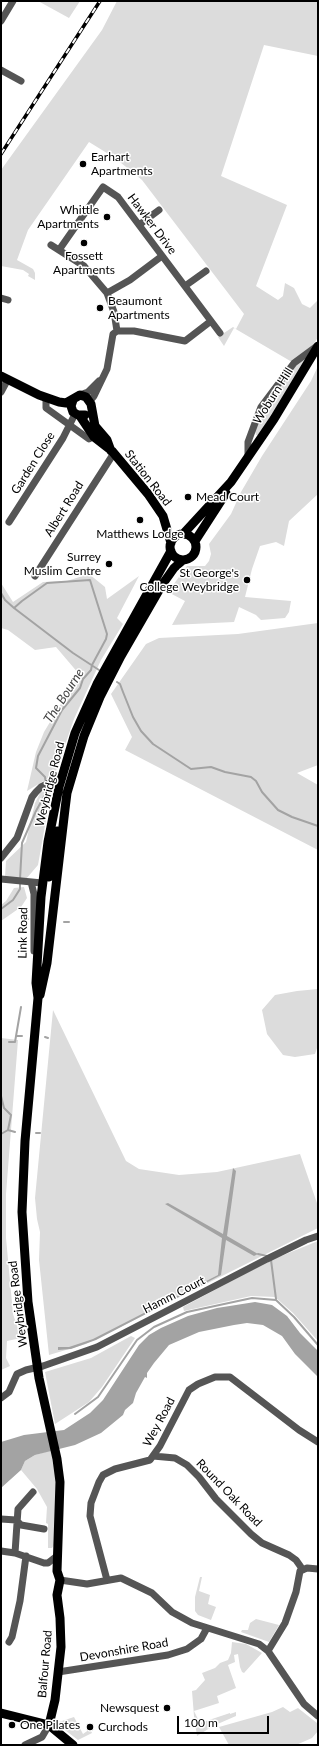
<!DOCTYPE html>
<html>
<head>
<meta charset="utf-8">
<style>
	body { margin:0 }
	#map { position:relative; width:319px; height:1746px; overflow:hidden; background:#fff; font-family:Lato,sans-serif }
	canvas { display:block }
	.frame { position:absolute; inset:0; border:2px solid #000; pointer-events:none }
	.scale { position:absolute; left:177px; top:1716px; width:92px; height:18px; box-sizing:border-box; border:2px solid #000; border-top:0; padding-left:5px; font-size:12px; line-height:14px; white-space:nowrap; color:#000; -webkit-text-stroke:3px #fff; paint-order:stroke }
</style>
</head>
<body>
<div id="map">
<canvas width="319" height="1746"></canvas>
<div class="frame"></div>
<div class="scale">100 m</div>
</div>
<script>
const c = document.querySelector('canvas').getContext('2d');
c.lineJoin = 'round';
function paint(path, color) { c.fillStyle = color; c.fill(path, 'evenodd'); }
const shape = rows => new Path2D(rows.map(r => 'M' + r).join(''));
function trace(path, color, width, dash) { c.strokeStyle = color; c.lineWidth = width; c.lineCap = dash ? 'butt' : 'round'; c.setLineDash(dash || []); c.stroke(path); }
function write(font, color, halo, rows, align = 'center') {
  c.font = font + ' Lato,sans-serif'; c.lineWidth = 3; c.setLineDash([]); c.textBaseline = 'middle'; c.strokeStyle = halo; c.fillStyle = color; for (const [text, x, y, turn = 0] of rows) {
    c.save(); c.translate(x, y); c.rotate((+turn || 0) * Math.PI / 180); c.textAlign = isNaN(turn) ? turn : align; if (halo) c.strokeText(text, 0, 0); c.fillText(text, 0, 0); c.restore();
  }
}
paint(shape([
	[38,1,80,1,69,18],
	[117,1,318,1,318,56,264,45,221,176,287,205,256,286,278,300,283,296,285,283,294,288,302,304,310,308,318,300,318,337,262,435,256,435,255,431,260,418,292,362,234,328,224,346,218,337,233,327,236,329,244,314,142,180,115,158,89,142,28,230,17,260,33,269,35,273,35,280,28,276,29,274,23,270,1,266,1,170,102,30],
	[318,366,318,494,289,521,284,546,276,542,260,546,252,569,245,597,291,601,289,612,285,618,261,620,256,615,239,607,234,622,172,625,185,601,168,592,187,566,205,566,209,561,211,554,209,544,231,514,241,492,262,456,311,381],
	[89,574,105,587,107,599,139,576,117,618,123,624,101,660,74,719,55,774,27,791,36,752,44,732,79,674,56,647,35,650,8,630,1,628,1,583,13,602,43,582,67,581],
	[318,623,318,765,297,773,318,785,318,850,125,750,132,737,111,694,146,644,159,638,238,634],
	[52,786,38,865,26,879,5,877,6,861,26,842,35,803,40,793],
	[24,887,27,898,21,907,1,921,1,905,6,901,14,888],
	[318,989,318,1045,315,1054,295,1057,283,1055,267,1034,262,1010,275,995,297,991],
	[53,1010,126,1161,139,1169,179,1175,217,1172,300,1154,318,1206,318,1228,86,1344,49,1355,39,1260,40,1232,37,1219,35,1198],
	[1,1038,18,1040,6,1194,6,1238,13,1314,21,1338,7,1341,6,1358,10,1366,1,1370],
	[318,1241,318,1341,293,1313,275,1297,251,1296,184,1311,183,1307,269,1261],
	[131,1336,135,1338,102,1387,89,1402,55,1424,45,1372,91,1358],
	[52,1450,57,1472,54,1545,52,1548,48,1548,48,1524,46,1523,47,1507,37,1489,21,1470,25,1461,35,1455],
	[200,1577,202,1577,199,1591,210,1595,208,1604,216,1607,211,1620,198,1615,195,1611,195,1597],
	[256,1619,279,1625,269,1642,241,1632,242,1630,248,1630,250,1623],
	[232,1642,246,1644,262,1653,244,1673,242,1672,240,1667,238,1654,234,1655,235,1662,228,1665,236,1688,217,1696,219,1703,194,1711,200,1723,230,1713,230,1714,236,1712,236,1716,213,1726,197,1736,194,1716,192,1691,196,1690,205,1680,202,1673,215,1668,220,1663,228,1660,231,1653],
	[283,1707,290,1712,298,1708,317,1723,318,1731,312,1738,296,1745,229,1745,219,1727,272,1712],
	[74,1717,83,1734,90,1729,92,1733,78,1740,61,1727,59,1722]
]), '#dcdcdc');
paint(shape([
	[233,1168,236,1171,227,1236,258,1254,254,1256,226,1240,221,1275,96,1340,71,1349,58,1350,58,1347,69,1347,93,1339,218,1275,222,1238,165,1204,168,1203,223,1234],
	[255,1302,272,1305,287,1316,300,1333,318,1351,318,1377,295,1354,282,1336,263,1325,247,1323,234,1325,199,1332,169,1345,154,1363,147,1373,147,1378,145,1377,136,1393,133,1403,125,1410,123,1415,101,1433,75,1445,35,1455,25,1461,21,1470,1,1488,1,1442,24,1435,64,1430,90,1413,103,1400,139,1345,149,1335,161,1328,188,1316,217,1308]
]), '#a3a3a3');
trace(shape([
	[1,593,5,600,14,608,22,601,47,583,90,580,107,634,106,639,92,665,91,670,83,679,80,688,62,710,38,756,36,768,45,777,47,791,36,811,22,843,20,879],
	[14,608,73,653,99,670],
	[117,682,120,684,123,692,133,717,141,731,153,744,191,769,211,767,225,772,251,777,256,781,262,792,278,810,292,817,318,826],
	[1,909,13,900,20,889,20,883],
	[24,915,28,919],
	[64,922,69,922],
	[16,1036,22,1036],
	[45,1037,48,1038],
	[9,1042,15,1042,21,1007],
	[1,1096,4,1108,11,1115,8,1130,1,1134],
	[8,1130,15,1132],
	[36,1133,40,1133],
	[1,1141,1,1144],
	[258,1254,267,1256],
	[271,1260,276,1299],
	[75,1414,98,1397,137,1340,154,1327,187,1312,252,1298,276,1300,294,1317,318,1345]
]), '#a3a3a3', 2);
trace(shape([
	[1,21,13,1],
	[1,70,21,81],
	[139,225,159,210],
	[51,245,84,266,107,293,114,312,117,331],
	[59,250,103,187,118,197,211,321,185,341,134,331,117,331,113,334,107,369,94,396,90,401],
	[185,286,206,271],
	[107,293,130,280,162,256],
	[1,298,8,300],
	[211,321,220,333],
	[1,392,8,379],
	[80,395,88,392,99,381],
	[46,398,46,408,89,439,98,434],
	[248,457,248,442,261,407,294,363,317,346],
	[9,522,63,438,75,414],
	[35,576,114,453],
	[1,858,17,838,32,797,36,792,41,787,61,777],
	[1,879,42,883],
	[31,882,34,894,34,951],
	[1,1398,9,1392,17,1374,26,1370,43,1366,97,1347,267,1259,306,1240,318,1236],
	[153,1456,175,1458,187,1465,199,1477,216,1499,251,1534,262,1543,289,1555,296,1560,303,1570],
	[1,1519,16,1520,21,1525,44,1529],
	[1,1551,15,1553,44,1563,48,1563,57,1556],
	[15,1553,18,1509,33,1492],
	[60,1580,87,1584,121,1578,152,1593,172,1612,192,1623,259,1644,268,1651,304,1704,318,1716],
	[107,1580,90,1516,91,1503,99,1482,103,1475,115,1469,150,1460,160,1446,189,1390,198,1384,215,1377,230,1377,299,1430,318,1442],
	[9,1642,12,1637,20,1601,26,1556],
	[268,1651,285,1623,296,1592,300,1571,307,1568,318,1569],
	[58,1672,168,1655,187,1649,201,1639,207,1628],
	[25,1745,42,1737,49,1725]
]), '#555', 7);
trace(shape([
	[1,376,39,395,59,402,66,403,80,395,86,397,91,404,95,426,107,440,111,451],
	[73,400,71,406,73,412,78,415,85,415],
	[80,416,94,437,112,451,148,494,163,516,171,543],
	[184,533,231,482,274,419,318,346],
	'170 547a13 13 0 1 1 26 0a13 13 0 1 1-26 0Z',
	[195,541,226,493],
	[49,877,57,831],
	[40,995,47,963,65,809,67,793,84,736,100,697,121,656,162,585,174,568,183,560],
	[1,1713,49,1725,73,1745],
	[49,1725,55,1700,61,1647,60,1618,57,1595,60,1580,57,1571,60,1482,57,1459,39,1378,28,1302,22,1212,25,1141,38,998,36,983,41,897,48,842,59,787,75,733,97,684,171,551]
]), '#000', 9);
const rail = shape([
	[1,154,100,1]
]);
trace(rail, '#000', 3.5);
trace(rail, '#fff', 2, [6]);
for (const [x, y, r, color] of [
	[83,164,4,"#000"],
	[107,217,4,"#000"],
	[84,243,4,"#000"],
	[100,308,4,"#000"],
	[188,497,4,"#000"],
	[140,520,4,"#000"],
	[109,564,4,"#000"],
	[247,580,4,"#000"],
	[167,1708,4,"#000"],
	[12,1725,4,"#000"],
	[90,1727,4,"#000"]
]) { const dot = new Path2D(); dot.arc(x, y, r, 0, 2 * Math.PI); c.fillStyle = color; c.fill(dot); trace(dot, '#fff', 1.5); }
write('12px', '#000', '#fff', [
	["Earhart",91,157],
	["Apartments",91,171],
	["Whittle",99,210,"right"],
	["Apartments",99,224,"right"],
	["Fossett",84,256,"center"],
	["Apartments",84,270,"center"],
	["Beaumont",108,301],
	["Apartments",108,315],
	["Mead Court",196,497],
	["Matthews Lodge",140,534,"center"],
	["Surrey",101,557,"right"],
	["Muslim Centre",101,571,"right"],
	["St George's",239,573,"right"],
	["College Weybridge",239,587,"right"],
	["Newsquest",159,1708,"right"],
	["One Pilates",20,1725],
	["Curchods",98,1727]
], 'left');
write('12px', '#000', '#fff', [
	["Hawker Drive",152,224,53],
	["Woburn Hill",273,396,-58],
	["Garden Close",33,463,-58],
	["Station Road",148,478,52],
	["Albert Road",64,509,-58],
	["Weybridge Road",50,784,-76],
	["Link Road",23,933,-89],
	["Hamm Court",174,1295,-27],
	["Weybridge Road",18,1304,-97],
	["Wey Road",159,1422,-62],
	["Round Oak Road",229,1493,46],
	["Devonshire Road",124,1650,-10],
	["Balfour Road",45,1664,-85]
]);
write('italic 13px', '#444', '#fff', [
	["The Bourne",64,696,-57]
]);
</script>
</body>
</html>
